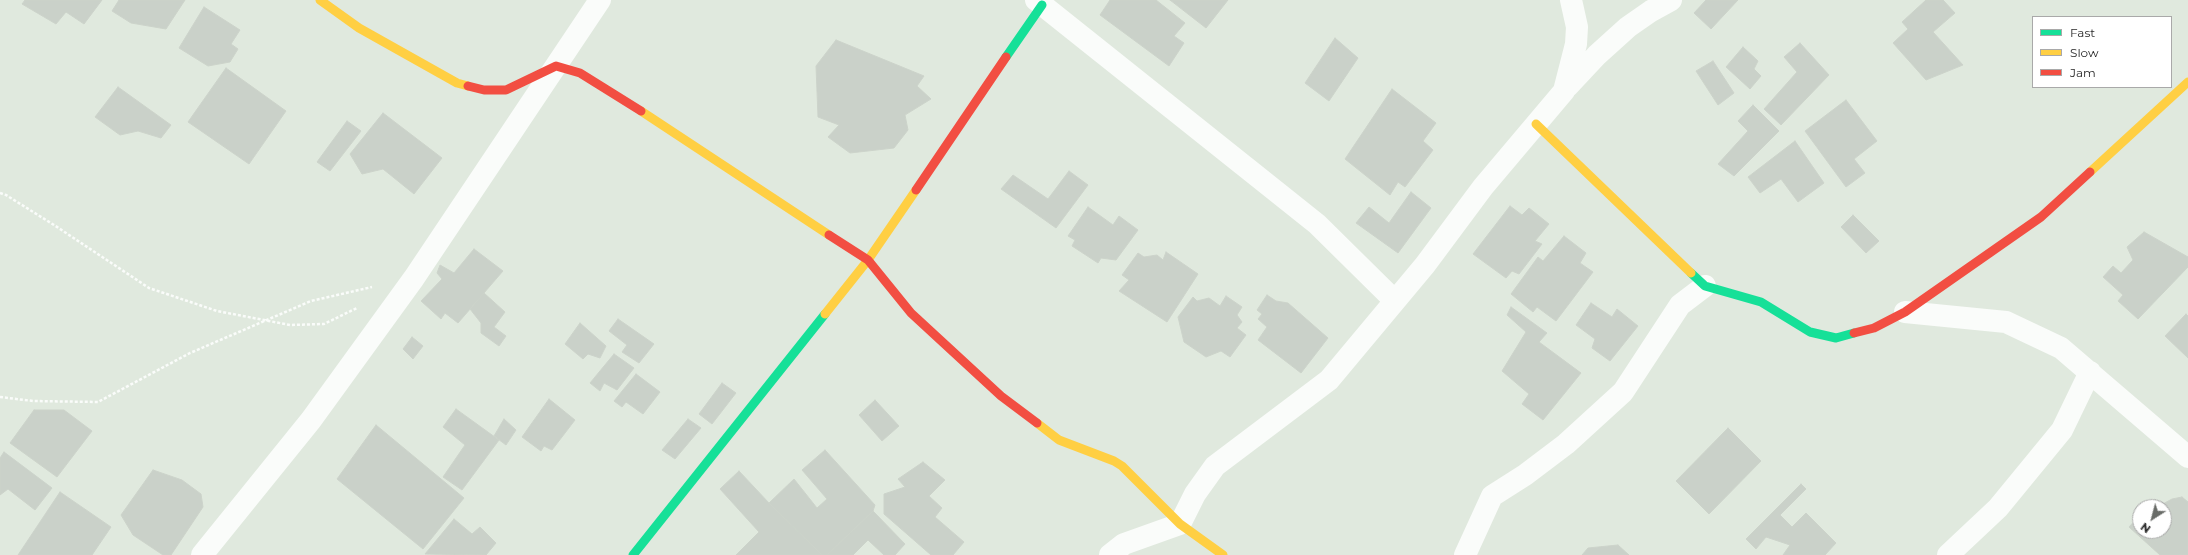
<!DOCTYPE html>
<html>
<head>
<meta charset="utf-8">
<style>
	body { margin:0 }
	#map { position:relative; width:2188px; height:555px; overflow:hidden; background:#e0e9de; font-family:Montserrat,sans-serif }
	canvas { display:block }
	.legend { position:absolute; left:2032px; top:16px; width:140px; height:72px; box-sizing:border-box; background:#fff; border:1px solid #a9a9a9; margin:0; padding:5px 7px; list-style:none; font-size:12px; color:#292929 }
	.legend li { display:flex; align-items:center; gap:8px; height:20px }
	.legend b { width:20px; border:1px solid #a9a9a9 }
	.north { position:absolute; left:2132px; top:499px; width:40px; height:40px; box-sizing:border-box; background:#fff; border:1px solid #a9a9a9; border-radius:50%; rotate:216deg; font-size:11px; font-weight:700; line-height:16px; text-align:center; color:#292929 }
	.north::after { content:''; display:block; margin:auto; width:14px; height:18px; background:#696c68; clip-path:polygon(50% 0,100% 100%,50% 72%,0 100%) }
</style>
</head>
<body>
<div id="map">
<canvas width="2188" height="555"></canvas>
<ul class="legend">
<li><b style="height:5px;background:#16e098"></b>Fast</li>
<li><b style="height:5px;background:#ffcf43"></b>Slow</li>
<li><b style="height:5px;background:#f24e42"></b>Jam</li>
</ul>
<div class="north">N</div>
</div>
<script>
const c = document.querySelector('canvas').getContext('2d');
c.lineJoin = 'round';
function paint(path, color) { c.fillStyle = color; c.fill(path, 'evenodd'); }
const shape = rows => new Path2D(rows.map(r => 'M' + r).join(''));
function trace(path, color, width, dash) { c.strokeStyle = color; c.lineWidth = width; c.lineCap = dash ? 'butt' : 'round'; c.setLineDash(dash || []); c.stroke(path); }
const building = shape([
	[25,0,102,0,84,24,66,12,56,24,22,4,25,0],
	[119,0,185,0,166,29,131,23,112,11,119,0],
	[1110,0,1156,0,1185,23,1174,36,1184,43,1169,66,1100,15,1110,0],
	[1170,0,1228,0,1206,28,1170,0],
	[1706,0,1738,0,1711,29,1694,13,1706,0],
	[1926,0,1943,0,1955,13,1933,32,1963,65,1926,80,1893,43,1908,29,1902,22,1926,0],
	[204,7,240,30,231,44,238,49,230,62,208,66,179,48,204,7],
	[1335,38,1358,58,1329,101,1305,83,1335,38],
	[836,40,924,76,917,86,931,99,905,115,908,130,894,148,850,153,828,137,839,125,818,117,816,66,836,40],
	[1800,43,1829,75,1781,125,1764,109,1797,72,1784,57,1800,43],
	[1743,47,1758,61,1754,69,1761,76,1750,89,1726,67,1743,47],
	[1713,61,1734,93,1718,105,1696,71,1713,61],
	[226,68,286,111,249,164,188,122,226,68],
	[118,87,171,125,161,138,138,131,120,135,95,117,118,87],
	[1392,89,1436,123,1423,141,1433,150,1405,187,1398,182,1390,195,1345,159,1392,89],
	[1846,100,1877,141,1854,159,1865,173,1846,187,1805,131,1846,100],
	[1753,105,1779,131,1734,176,1718,164,1748,131,1738,121,1753,105],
	[383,113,442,158,414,194,383,169,362,174,350,154,383,113],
	[347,121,361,131,330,171,317,162,347,121],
	[1795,141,1824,183,1798,202,1781,179,1760,193,1748,177,1795,141],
	[1069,171,1088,185,1056,228,1001,189,1013,175,1048,199,1069,171],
	[1411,192,1431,208,1398,253,1356,223,1369,207,1389,223,1411,192],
	[1510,206,1522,215,1529,208,1549,224,1535,241,1542,244,1519,274,1512,271,1506,278,1473,254,1510,206],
	[1088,207,1113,225,1119,216,1138,230,1116,260,1101,258,1098,263,1072,246,1075,240,1068,236,1088,207],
	[1853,215,1879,241,1866,253,1841,227,1853,215],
	[2144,232,2188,257,2188,267,2138,319,2118,301,2123,295,2103,277,2113,266,2121,273,2133,260,2127,247,2144,232],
	[1564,236,1586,253,1580,263,1593,272,1556,321,1537,307,1533,312,1511,294,1538,257,1543,261,1564,236],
	[474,249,503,271,458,323,445,313,441,319,421,301,442,279,437,273,440,265,454,273,474,249],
	[1166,252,1198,274,1167,322,1119,291,1129,280,1122,275,1138,253,1144,257,1157,255,1163,260,1166,252],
	[484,293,505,312,494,327,506,336,499,346,481,333,481,323,470,309,484,293],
	[1267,295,1276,301,1288,303,1328,338,1301,373,1258,340,1267,327,1258,319,1262,314,1257,310,1267,295],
	[1226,296,1242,307,1237,315,1242,322,1237,328,1246,335,1230,357,1221,351,1206,357,1184,342,1178,317,1193,297,1197,301,1209,298,1220,306,1226,296],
	[1591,303,1612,317,1617,309,1638,326,1610,361,1592,348,1595,339,1576,325,1591,303],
	[1511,307,1547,333,1539,342,1581,373,1543,420,1522,404,1529,394,1502,371,1526,332,1507,315,1511,307],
	[2186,314,2188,316,2188,358,2165,336,2186,314],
	[618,319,654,344,639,363,622,352,627,345,609,331,618,319],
	[580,323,606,346,600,358,588,354,583,359,565,344,580,323],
	[412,337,423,346,413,359,403,349,412,337],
	[614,354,634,368,617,390,604,383,600,391,590,383,614,354],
	[636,374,660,392,643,414,626,402,622,407,614,401,636,374],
	[722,383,736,393,712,424,699,414,722,383],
	[549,399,575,420,552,450,544,446,541,451,522,437,549,399],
	[875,400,899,426,882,441,859,415,875,400],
	[456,409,499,440,462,490,443,477,465,445,443,427,456,409],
	[34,410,64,410,92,431,57,477,10,443,34,410],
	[504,419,516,430,506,445,494,436,504,419],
	[688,419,701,428,675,459,662,450,688,419],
	[376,425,464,498,423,549,337,479,376,425],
	[1728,428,1761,461,1709,514,1676,481,1728,428],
	[825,450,875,505,873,511,827,555,822,555,769,503,794,479,817,508,827,499,802,470,825,450],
	[4,452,52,488,35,510,8,489,0,495,0,458,4,452],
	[923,462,945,480,929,496,942,508,935,517,964,542,953,555,931,555,884,514,884,494,905,487,898,479,923,462],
	[153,470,182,480,201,494,203,507,171,555,163,555,133,535,121,515,153,470],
	[739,471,769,503,822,555,736,555,759,532,720,489,739,471],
	[1801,484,1806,489,1780,515,1792,527,1806,513,1836,543,1825,555,1783,555,1790,545,1766,537,1756,549,1746,539,1801,484],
	[60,492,111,527,92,555,18,555,60,492],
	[2182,497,2188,502,2188,555,2160,555,2129,527,2140,515,2140,531,2164,531,2164,507,2147,507,2155,499,2161,505,2172,499,2182,497],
	[873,511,905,544,895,555,884,555,868,540,853,555,827,555,873,511],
	[454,519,472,534,480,527,496,543,486,555,425,554,454,519],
	[1618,545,1629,555,1582,555,1588,548,1618,545]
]);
paint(building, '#cad1c9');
trace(building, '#ccd3ca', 1);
trace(shape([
	[0,193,6,195,54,225,149,288,217,311,290,325,324,324,357,308],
	[0,397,33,401,98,402,190,353,311,301,372,287]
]), '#fafcfa', 2.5, [3, 2]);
trace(shape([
	[1036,0,1317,224,1394,300],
	[1568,86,1597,55,1628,27,1651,11,1671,0],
	[1905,312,2006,322,2061,348,2188,457],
	[202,555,311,420,414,278,600,0],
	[1110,555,1124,544,1180,524,1195,494,1215,466,1329,380,1425,265,1483,187,1564,91,1576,44,1577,27,1571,0],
	[1465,555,1492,496,1525,475,1566,444,1623,392,1680,305,1705,286],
	[1948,555,1998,508,2062,430,2090,372]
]), '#fafcfa', 22);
trace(shape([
	[1006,57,1042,5],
	[1691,273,1705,286,1761,302,1810,332,1836,338,1854,333],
	[633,555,825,314]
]), '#16e098', 9);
trace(shape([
	[320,0,359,28,457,83,468,86],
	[641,111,829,235],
	[1536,124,1691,273],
	[2090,172,2188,82],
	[825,314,868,260,916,190],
	[1037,423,1059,440,1114,461,1122,466,1180,524,1223,555]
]), '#ffcf43', 9);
trace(shape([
	[468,86,484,90,506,90,556,66,580,73,641,111],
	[916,190,1006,57],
	[829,235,868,260,911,313,1001,396,1037,423],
	[1854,333,1874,328,1905,312,2041,217,2090,172]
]), '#f24e42', 9);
</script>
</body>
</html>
